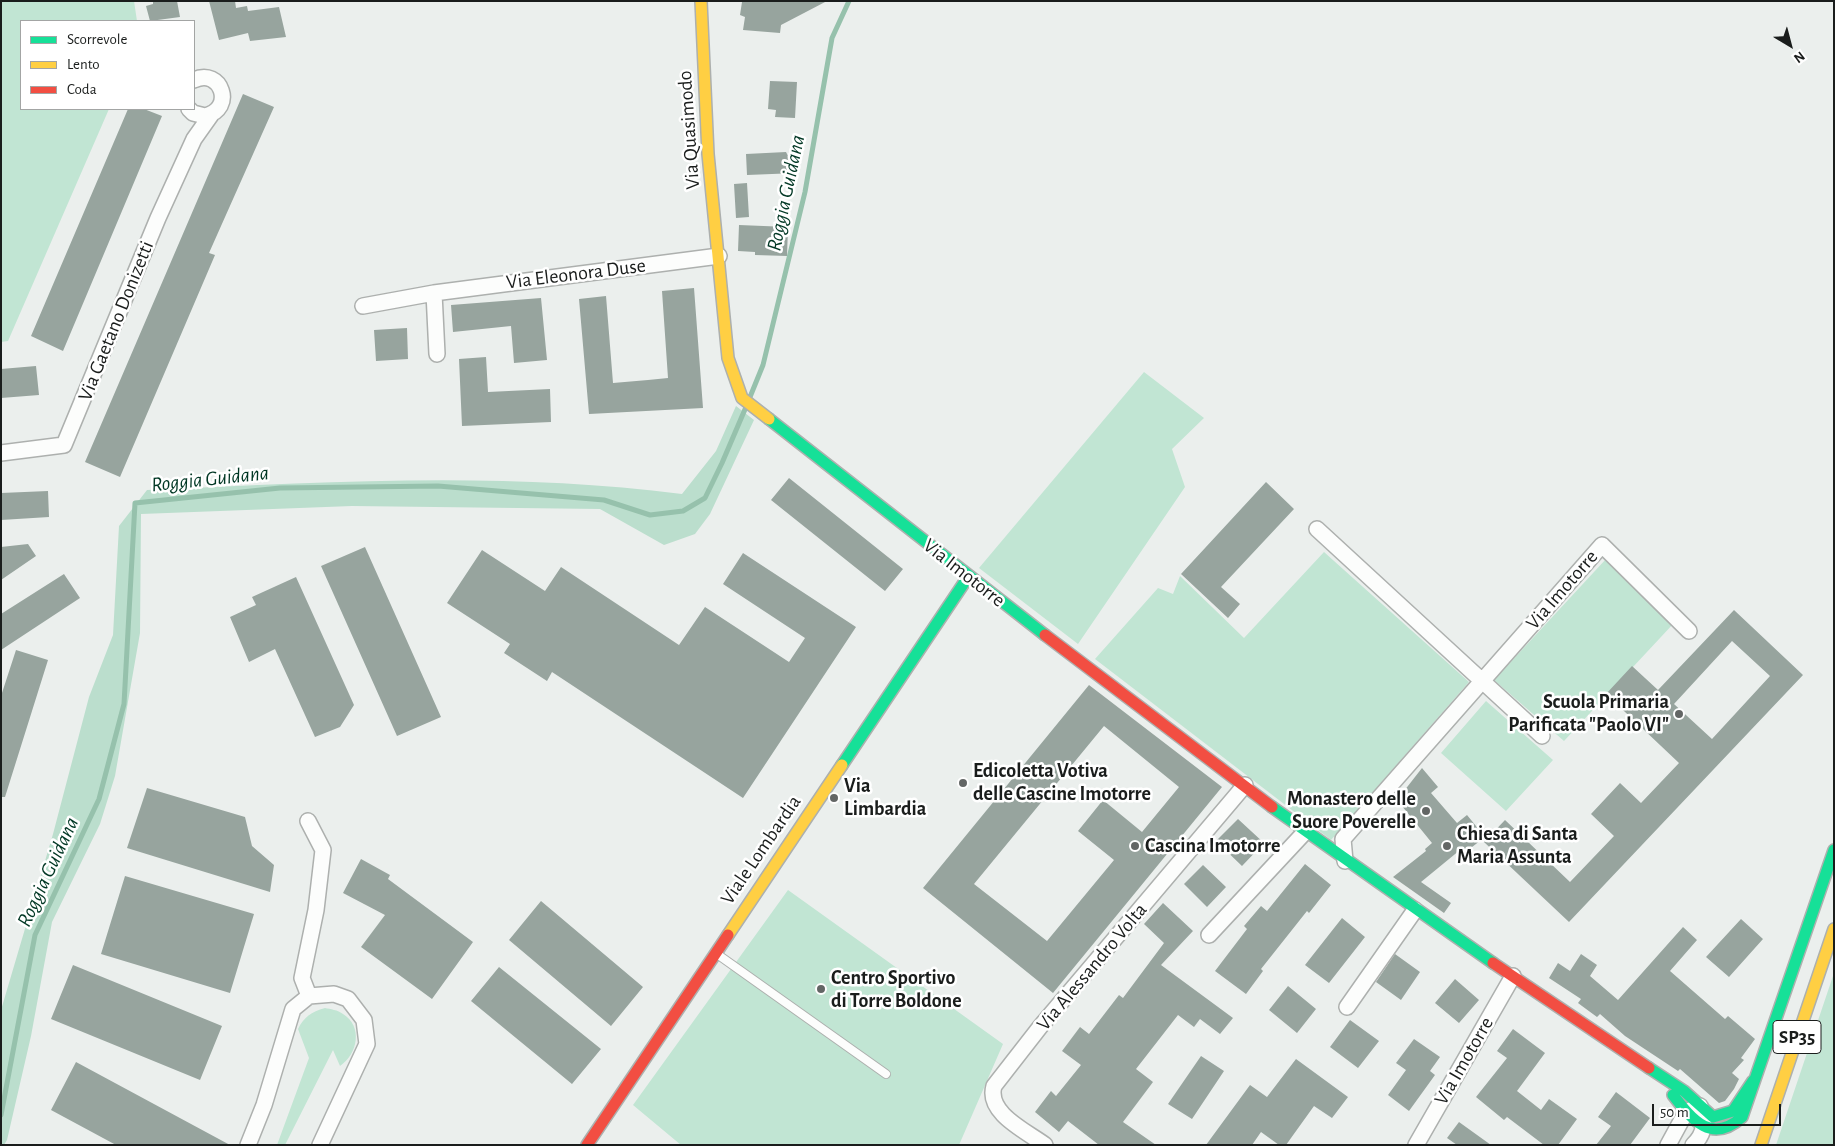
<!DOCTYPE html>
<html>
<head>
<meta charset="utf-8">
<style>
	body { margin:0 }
	#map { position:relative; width:1835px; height:1146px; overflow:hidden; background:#ebefed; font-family:"Alegreya Sans",sans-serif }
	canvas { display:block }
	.frame { position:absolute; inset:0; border:2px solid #1a1d1c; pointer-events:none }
	.legend { position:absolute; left:20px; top:20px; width:175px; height:90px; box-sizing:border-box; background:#fff; border:1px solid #a3a5a4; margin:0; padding:6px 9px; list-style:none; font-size:15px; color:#1a1d1c }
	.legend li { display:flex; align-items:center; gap:10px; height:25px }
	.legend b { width:25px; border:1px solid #a3a5a4 }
	.north { position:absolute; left:1765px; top:20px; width:50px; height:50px; -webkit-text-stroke:4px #fff; paint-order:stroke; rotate:143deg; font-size:14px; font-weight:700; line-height:20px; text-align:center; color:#1a1d1c }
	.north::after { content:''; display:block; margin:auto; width:18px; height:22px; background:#1a1d1c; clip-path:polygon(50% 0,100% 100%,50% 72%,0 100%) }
	.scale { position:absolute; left:1652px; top:1104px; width:129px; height:22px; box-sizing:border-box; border:2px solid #1a1d1c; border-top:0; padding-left:6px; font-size:15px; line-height:18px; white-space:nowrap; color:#1a1d1c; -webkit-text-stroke:4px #fff; paint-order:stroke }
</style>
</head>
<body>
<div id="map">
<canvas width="1835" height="1146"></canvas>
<div class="frame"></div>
<ul class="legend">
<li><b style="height:6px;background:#16e098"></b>Scorrevole</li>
<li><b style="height:6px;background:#ffcf43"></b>Lento</li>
<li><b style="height:6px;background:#f24e42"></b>Coda</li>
</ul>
<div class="north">N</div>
<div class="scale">50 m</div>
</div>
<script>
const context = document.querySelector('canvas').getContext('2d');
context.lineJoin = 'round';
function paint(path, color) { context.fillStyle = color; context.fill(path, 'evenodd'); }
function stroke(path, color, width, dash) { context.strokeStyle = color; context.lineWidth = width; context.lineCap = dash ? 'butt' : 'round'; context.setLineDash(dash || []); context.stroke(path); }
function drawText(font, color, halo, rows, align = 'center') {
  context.font = font + ' "Alegreya Sans",sans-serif'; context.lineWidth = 5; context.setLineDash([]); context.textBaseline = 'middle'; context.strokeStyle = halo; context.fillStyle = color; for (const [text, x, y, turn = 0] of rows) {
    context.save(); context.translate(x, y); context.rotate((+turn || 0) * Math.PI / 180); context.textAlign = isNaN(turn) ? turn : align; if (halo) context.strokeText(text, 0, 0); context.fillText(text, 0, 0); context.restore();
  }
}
const green = new Path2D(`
	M1 1H134L137 21H21V109H109L8 341 1 342Z
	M1144 372 1204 418 1172 449 1185 487 1078 644 979 568Z
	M1324 552 1469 682 1331 840 1095 659 1158 588 1173 594 1180 576 1244 638Z
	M1606 559 1674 623 1564 741 1494 680Z
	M1486 701 1553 760 1506 811 1441 753Z
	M788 890 1003 1044 959 1145H681L633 1105Z
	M1834 973V1145H1776Z
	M325 1008C330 1009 338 1010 343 1014 363 1026 358 1054 340 1066L333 1050 285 1145H277L309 1058 298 1029C304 1017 311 1012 325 1008Z`);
const forest = new Path2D(`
	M736 406 754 420 710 514 695 534 664 545 600 509 352 506 141 514 140 633 115 776 100 824 52 922 31 1036 7 1140 4 1145H1V1010L53 834 89 697 113 635 119 526 147 490C325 482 504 471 682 494L716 451Z`);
const stream = new Path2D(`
	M750 397 763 365 805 192 832 38 849 1
	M1 1115 35 935 99 799 124 704 135 503 280 488 438 486 604 500 650 515 683 511 705 498 722 463 746 407`);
const building = new Path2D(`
	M153 1H177L180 17 150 21 146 6 153 4Z
	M209 1H235L236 8 247 6 248 11 279 7 286 37 250 41 248 33 219 40Z
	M746 1H827L781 25 780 33 743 30 745 17 740 15 742 2Z
	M770 81 797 82 795 118 775 117 776 110 768 109Z
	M243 94 274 107 209 253 215 255 120 477 85 462Z
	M128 109H144L162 116 63 351 31 336Z
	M786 152 788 156H797V173L747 175 746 154Z
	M747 183 749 217 736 218 734 184Z
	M739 225 788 227 787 256 755 255V252L738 251Z
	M694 288 703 408 589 414 579 299 606 296 613 383 648 380 668 378 662 291Z
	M541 298 547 360 514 363 511 326 453 332 451 305Z
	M407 328 408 359 376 361 374 330Z
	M486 357 488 392 550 389 551 422 462 426 459 359Z
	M36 366 39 395 1 398V369Z
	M789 478 903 569 885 591 771 500Z
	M1266 482 1294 509 1221 587 1240 604 1228 618 1181 574Z
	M48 491 49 517 1 520V493Z
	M28 544 36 556 1 580V547Z
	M365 547 441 717 397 736 321 566Z
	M482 550 545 591 561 567 679 645 705 607 789 662 805 638 723 584 743 553 856 627 743 798 552 672 547 681 504 653 510 644 447 603Z
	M64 574 80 598 1 650V614Z
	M296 577 354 705 340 727 315 737 275 649 249 662 230 617 256 605 252 597Z
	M1734 610 1803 675 1569 922 1484 842 1505 820 1570 882 1614 836 1591 814 1620 783 1641 803 1679 763 1606 694 1632 666 1658 690ZM1732 641 1770 676 1712 739 1674 704Z
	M16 650 48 660 5 797H1V696Z
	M1089 685 1222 787 1053 993 923 888ZM1104 726 1179 787 1142 832 1103 800 1078 831 1114 860 1047 941 974 884Z
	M1422 768 1438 787 1431 793 1457 823 1467 815 1485 837 1463 854 1460 850 1421 882 1451 903 1444 913 1393 877 1426 851 1425 849 1432 843 1397 800Z
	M147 788 245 817 252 846 274 865 270 892 127 848Z
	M1238 819 1264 843 1242 866 1216 841Z
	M361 859 390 875 388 879 473 942 432 999 361 947 385 915 343 893Z
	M1305 864 1331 885 1309 913 1307 911 1261 969 1263 971 1246 994 1215 971 1247 929 1244 926 1261 906 1267 911Z
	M1203 865 1226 887 1207 907 1184 884Z
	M125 876 254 914 230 993 101 954Z
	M541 901 643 987 611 1026 509 940Z
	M1163 903 1193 931 1161 965 1233 1018 1220 1034 1200 1019 1194 1027 1178 1015 1136 1069 1153 1082 1123 1122 1156 1145H1099L1068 1121 1059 1132 1035 1112 1051 1091 1056 1096 1081 1065 1062 1051 1080 1027 1089 1034 1119 995 1123 998 1164 943 1144 924Z
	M1342 918 1365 937 1329 983 1305 965Z
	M1741 919 1763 939 1729 977 1706 957Z
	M1683 927 1697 940 1670 971 1725 1019 1728 1016 1755 1039 1741 1058 1744 1060 1732 1073 1739 1079 1734 1089 1725 1101 1719 1103 1680 1069 1678 1071 1625 1036 1600 1014 1597 1017 1582 1006 1578 1003 1581 999 1549 978 1558 963 1570 971 1581 954 1597 965 1590 976 1618 1000Z
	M1395 954 1420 972 1401 1000 1376 982Z
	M73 965 222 1026 200 1080 51 1019Z
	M499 967 601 1049 572 1084 471 1001Z
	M1455 979 1479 1000 1459 1023 1435 1003Z
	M1288 986 1316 1009 1297 1033 1269 1010Z
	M1350 1020 1379 1041 1358 1068 1330 1047Z
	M1513 1029 1545 1053 1517 1091 1541 1110 1549 1099 1577 1119 1558 1145H1544L1507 1117 1504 1120 1476 1097 1507 1058 1497 1051Z
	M1414 1039 1440 1057 1430 1071 1435 1075 1409 1111 1388 1095 1406 1070 1396 1063Z
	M1201 1056 1224 1071 1192 1119 1168 1104Z
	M1296 1059 1348 1097 1332 1118 1314 1106 1286 1145H1279L1261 1132 1252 1145H1206L1250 1085 1267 1097Z
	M76 1062 230 1145H116L51 1110Z
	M1616 1092 1650 1118 1630 1145H1596L1611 1126 1598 1117Z
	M1459 1122 1491 1145H1457L1447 1138Z`);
const lane = new Path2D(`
	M717 954 886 1074`);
const street = new Path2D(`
	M189 109 193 113 205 116C236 109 221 67 194 80
	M434 293 437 354
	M363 306 434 293 719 256
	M1 453 64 445 158 218 194 139 211 115
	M1317 529 1542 736
	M308 821 323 850 316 910 302 978 309 996
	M1345 861 1343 839 1602 545 1689 631
	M1209 935 1305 832
	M1347 1007 1415 910
	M248 1145 264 1105 293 1009 309 996 334 994 348 999 364 1020 367 1044 320 1145
	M1045 1145C1026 1131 986 1113 994 1086L1040 1027 1245 785
	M1416 1145 1513 976
	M1668 1145 1686 1112 1700 1106C1705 1121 1706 1133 1693 1145`);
const fast = new Path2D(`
	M769 419 1045 635
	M842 765 968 577
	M1272 807 1493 963
	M1649 1068 1684 1091 1713 1117 1733 1111 1753 1081
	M1673 1095C1693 1121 1712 1144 1742 1117L1834 850`);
const slow = new Path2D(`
	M701 1 708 154 728 358 742 398 769 419
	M728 935 842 765
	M1761 1145 1834 929`);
const jam = new Path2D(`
	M1045 635 1272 807
	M1493 963 1649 1068
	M587 1145 728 935`);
const markers = [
	[1679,714,5,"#636665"],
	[963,783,5,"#636665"],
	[834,798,5,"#636665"],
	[1426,811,5,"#636665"],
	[1135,846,5,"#636665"],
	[1447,846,5,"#636665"],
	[821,989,5,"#636665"]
];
const shields = [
	[1797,1037,48]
];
const shieldNames = [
	["SP35",1797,1037]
];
const streetNames = [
	["Via Quasimodo",689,130,-94],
	["Via Eleonora Duse",576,274,-7],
	["Via Gaetano Donizetti",116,321,-68],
	["Via Imotorre",964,573,38],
	["Via Imotorre",1562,590,-49],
	["Viale Lombardia",761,850,-56],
	["Via Alessandro Volta",1092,967,-50],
	["Via Imotorre",1464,1061,-60]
];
const poiNames = [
	["Scuola Primaria",1669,702,"right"],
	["Parificata \"Paolo VI\"",1669,725,"right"],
	["Edicoletta Votiva",973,771],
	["delle Cascine Imotorre",973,794],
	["Via",844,786],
	["Limbardia",844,809],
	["Monastero delle",1416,799,"right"],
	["Suore Poverelle",1416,822,"right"],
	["Chiesa di Santa",1457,834],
	["Maria Assunta",1457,857],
	["Cascina Imotorre",1145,846],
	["Centro Sportivo",831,978],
	["di Torre Boldone",831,1001]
];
const waterNames = [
	["Roggia Guidana",786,193,-78],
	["Roggia Guidana",210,479,-6],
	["Roggia Guidana",48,872,-65]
];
paint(green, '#c1e5d3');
paint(forest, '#bbdecd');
stroke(stream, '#96c1ac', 5);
paint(building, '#97a49e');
stroke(lane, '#adb0ae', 10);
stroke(street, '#adb0ae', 18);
stroke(fast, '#adb0ae', 14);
stroke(slow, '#adb0ae', 14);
stroke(jam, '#adb0ae', 14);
stroke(lane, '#fcfdfc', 8);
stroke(street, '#fcfdfc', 15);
stroke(fast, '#16e098', 11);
stroke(slow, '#ffcf43', 11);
stroke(jam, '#f24e42', 11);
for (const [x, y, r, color] of markers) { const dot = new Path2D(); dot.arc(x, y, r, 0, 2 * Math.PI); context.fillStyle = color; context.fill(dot); stroke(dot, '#fff', 2); }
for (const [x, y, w] of shields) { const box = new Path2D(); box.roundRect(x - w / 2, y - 16.5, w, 33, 4); context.fillStyle = '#fff'; context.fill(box); stroke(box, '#1a1d1c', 1); }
drawText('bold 19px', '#1a1d1c', null, shieldNames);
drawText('20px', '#1a1d1c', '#fff', streetNames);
drawText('bold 20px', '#1a1d1c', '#fff', poiNames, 'left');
drawText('italic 21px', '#013724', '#fff', waterNames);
</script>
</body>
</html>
